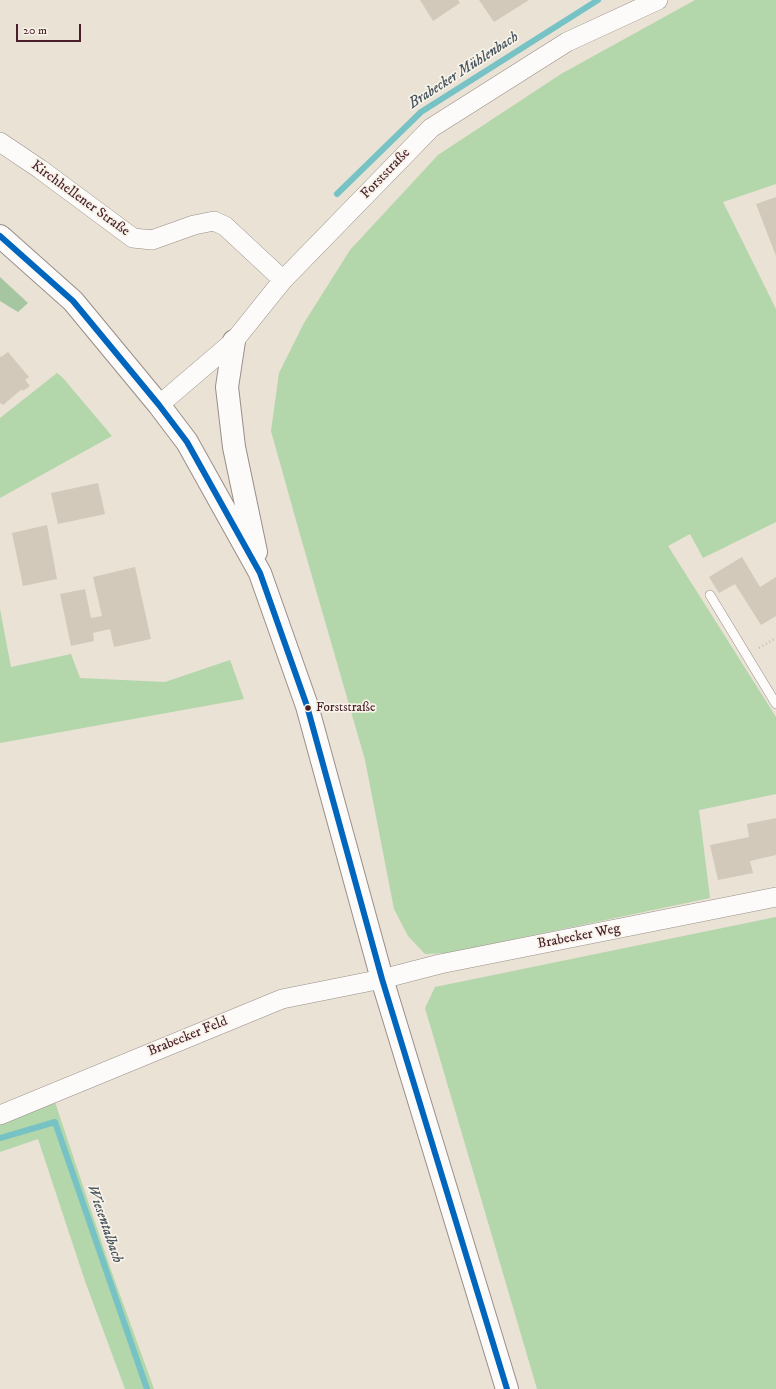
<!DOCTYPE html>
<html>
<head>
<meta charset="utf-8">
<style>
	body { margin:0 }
	#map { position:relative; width:776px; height:1389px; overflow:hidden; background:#e9e2d5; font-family:"IM FELL DW Pica",serif }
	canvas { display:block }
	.scale { position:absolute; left:16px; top:24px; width:65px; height:18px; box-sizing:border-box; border:2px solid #4a1f2b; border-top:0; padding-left:5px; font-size:12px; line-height:14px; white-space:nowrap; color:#4a1f2b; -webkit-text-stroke:3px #f7f3e8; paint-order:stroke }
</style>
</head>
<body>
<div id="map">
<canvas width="776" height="1389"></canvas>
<div class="scale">20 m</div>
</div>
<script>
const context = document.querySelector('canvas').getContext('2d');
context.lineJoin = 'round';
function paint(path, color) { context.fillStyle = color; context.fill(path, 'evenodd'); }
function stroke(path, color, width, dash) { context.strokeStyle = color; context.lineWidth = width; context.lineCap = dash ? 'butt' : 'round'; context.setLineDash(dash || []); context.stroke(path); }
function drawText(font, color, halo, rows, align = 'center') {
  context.font = font + ' "IM FELL DW Pica",serif'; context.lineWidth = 3.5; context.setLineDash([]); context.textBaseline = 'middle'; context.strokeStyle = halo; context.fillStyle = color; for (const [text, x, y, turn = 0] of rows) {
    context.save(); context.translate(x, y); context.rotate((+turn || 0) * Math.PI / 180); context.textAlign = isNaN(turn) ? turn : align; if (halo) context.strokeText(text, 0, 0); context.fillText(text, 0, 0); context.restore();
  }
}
const green = new Path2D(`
	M695 0H776V184L723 202 776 309V522L703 558 690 534 668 546 776 717V794L699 810 710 898 449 953 425 954 408 936 394 909 365 760 301 538 271 431 279 373 304 323 350 250 438 155 561 74Z
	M57 373 63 378 112 436 0 498V418Z
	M0 609 11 667 71 654 80 678 165 682 230 660 244 699 0 743Z
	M776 917V1389H537L425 1008 435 987Z
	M55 1102 111 1270 154 1389H125L85 1281 38 1139 0 1152V1124Z`);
const forest = new Path2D(`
	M0 277 28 303 18 312 0 301Z`);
const stream = new Path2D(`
	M337 194 421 112 598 0
	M0 1138 55 1122 147 1389`);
const building = new Path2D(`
	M420 0H458L460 3 433 21Z
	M479 0H529L494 22Z
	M776 197V256L756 204Z
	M8 352 29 377 25 380 30 386 23 391 22 389 3 405 1 403 0 404V356L1 357Z
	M98 483 105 514 58 524 51 493Z
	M47 525 57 579 23 586 12 533Z
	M742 557 760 587 776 577V616L761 625 735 584 719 593 709 577Z
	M135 567 151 639 114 647 110 629 93 633 94 641 71 646 60 594 85 589 91 618 102 616 93 577Z
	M776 818V855L750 861 753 873 718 880 710 845 749 837 747 824Z`);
const path = new Path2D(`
	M759 648 776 638`);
const service = new Path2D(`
	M710 595 776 704`);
const minor = new Path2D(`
	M0 142 40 169 133 238 152 240 194 225 214 221 225 226 283 280
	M159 405 234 341 283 280 431 128 567 42 658 0
	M0 1115 282 999 382 979 440 964 776 897`);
const secondary = new Path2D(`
	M0 236 73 301 159 405 187 442 260 573 307 706 382 979 507 1389
	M234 341 227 387 234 447 256 552`);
const bus1 = new Path2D(`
	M0 236 73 301 159 405 187 442 260 573 307 706 382 979 507 1389`);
const markers = [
	[308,708,3.5,"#4a1f2b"]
];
const busNames = [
	["Forststraße",316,708]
];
const streetNames = [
	["Forststraße",386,174,-46],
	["Kirchhellener Straße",80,199,36],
	["Brabecker Weg",579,937,-11],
	["Brabecker Feld",188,1037,-22]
];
const waterNames = [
	["Brabecker Mühlenbach",464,71,-33],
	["Wiesentalbach",104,1224,71]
];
paint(green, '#b3d6aa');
paint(forest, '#a5c6a0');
stroke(stream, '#76c2c4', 6);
paint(building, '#d2c9ba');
stroke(service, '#998e89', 10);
stroke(minor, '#998e89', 20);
stroke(secondary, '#998e89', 24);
stroke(path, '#c3bdbc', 2.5, [1, 3]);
stroke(service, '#fcfbf9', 9);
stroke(minor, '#fcfbf9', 19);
stroke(secondary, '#fcfbf9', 22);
stroke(bus1, '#0065bd', 6);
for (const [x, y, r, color] of markers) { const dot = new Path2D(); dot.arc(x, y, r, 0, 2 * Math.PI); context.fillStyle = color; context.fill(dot); stroke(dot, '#f7f3e8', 1.5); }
drawText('13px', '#4a1f2b', '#f7f3e8', busNames, 'left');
drawText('14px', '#4a1f2b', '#f7f3e8', streetNames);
drawText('italic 15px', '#48545e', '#f7f3e8', waterNames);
</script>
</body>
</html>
